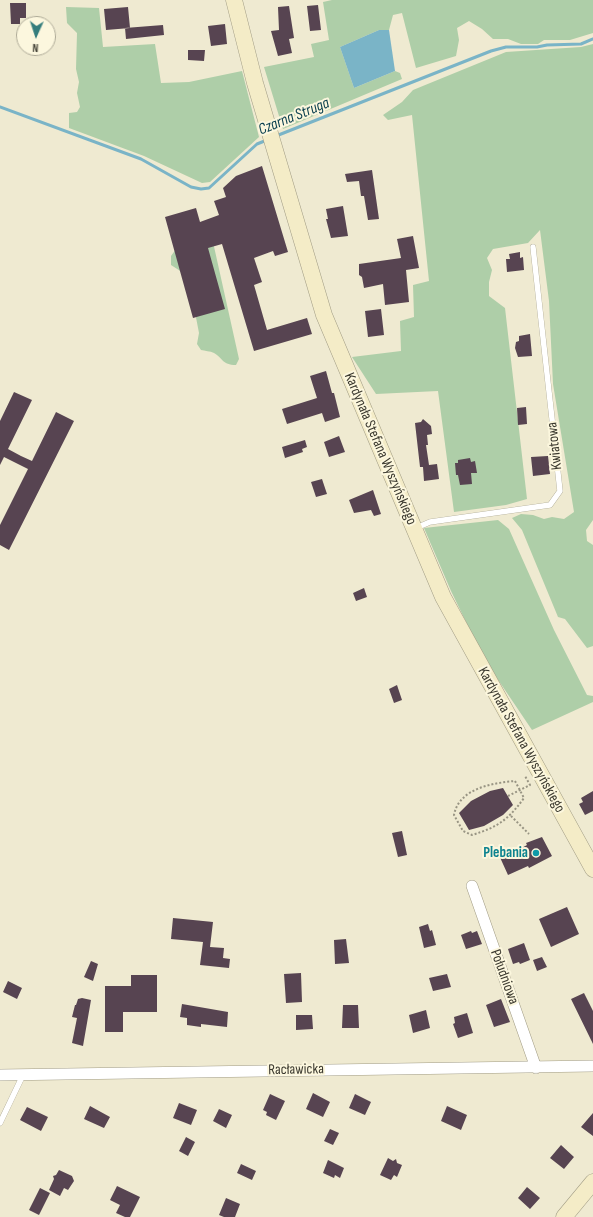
<!DOCTYPE html>
<html>
<head>
<meta charset="utf-8">
<style>
	body { margin:0 }
	#map { position:relative; width:593px; height:1217px; overflow:hidden; background:#efead1; font-family:"Sofia Sans Condensed",sans-serif }
	canvas { display:block }
	.north { position:absolute; left:16px; top:16px; width:40px; height:40px; box-sizing:border-box; background:#fcf7de; border:1px solid #afab98; border-radius:50%; rotate:183deg; font-size:11px; font-weight:700; line-height:16px; text-align:center; color:#3b392f }
	.north::after { content:''; display:block; margin:auto; width:14px; height:18px; background:#347d7c; clip-path:polygon(50% 0,100% 100%,50% 72%,0 100%) }
</style>
</head>
<body>
<div id="map">
<canvas width="593" height="1217"></canvas>
<div class="north">N</div>
</div>
<script>
const context = document.querySelector('canvas').getContext('2d');
context.lineJoin = 'round';
function paint(path, color) { context.fillStyle = color; context.fill(path, 'evenodd'); }
function stroke(path, color, width, dash) { context.strokeStyle = color; context.lineWidth = width; context.lineCap = dash ? 'butt' : 'round'; context.setLineDash(dash || []); context.stroke(path); }
function drawText(font, color, halo, rows, align = 'center') {
  context.font = font + ' "Sofia Sans Condensed",sans-serif'; context.lineWidth = 4; context.setLineDash([]); context.textBaseline = 'middle'; context.strokeStyle = halo; context.fillStyle = color; for (const [text, x, y, turn = 0] of rows) {
    context.save(); context.translate(x, y); context.rotate((+turn || 0) * Math.PI / 180); context.textAlign = isNaN(turn) ? turn : align; if (halo) context.strokeText(text, 0, 0); context.fillText(text, 0, 0); context.restore();
  }
}
const green = new Path2D(`
	M332 0H593V33L570 40H544L538 44H521L508 39H493L482 29 469 21 457 28 459 40 456 56 416 68 402 13 393 15 389 30H379L340 47 354 88 395 71 400 73 402 79 283 129 264 67 314 57 311 44 329 40 323 2Z
	M66 7 99 8 103 47 155 44 161 83 189 82 242 71 259 137 210 182 202 183 144 156 69 128V113L77 112 80 107 77 93 79 82 76 69 77 33 67 23Z
	M593 44V520L586 530 587 541 593 545V646L587 648 565 619 558 617 522 530 512 518 521 514 533 515 544 519 552 517 564 519 574 512 553 384 549 301 540 230 528 243 493 249 487 258 492 270 489 282V296L505 308 527 499 506 505 454 512 438 391 376 394 352 357 401 351 400 321 414 317 413 285 429 281 412 115 388 120 383 115 402 102 413 90 506 52 581 47Z
	M213 242 239 359 236 365C222 365 223 358 214 353 210 351 205 351 201 350L197 344 199 333 188 276 171 265V256L176 249Z
	M498 520 509 529 554 630 587 695 593 696V702L532 730 484 659 451 591 424 528Z`);
const water = new Path2D(`
	M379 30H389L395 71 354 88 340 47Z`);
const stream = new Path2D(`
	M0 107 141 159 191 187 201 189 209 188 257 144 267 140
	M276 136 491 51 506 47H537L547 45 581 44 593 39`);
const building = new Path2D(`
	M10 3H26V18H20V24H11Z
	M318 5 321 30 310 31 307 6Z
	M289 6 294 38 289 39 292 53 278 56 271 31 279 30 278 7Z
	M128 7 130 28 106 30 104 9Z
	M225 24 227 44 211 46 208 26Z
	M163 25 164 35 126 39 125 28Z
	M188 50H205L204 61 188 60Z
	M262 166 288 252 275 256 273 251 254 258 262 282 254 285 267 330 307 318 312 334 254 351 222 244 208 248 225 309 193 318 165 217 196 208 200 222 219 215 214 201 226 197 223 188 236 176Z
	M372 170 379 219 368 220 364 196H361L359 181 347 182 345 174Z
	M343 206 348 236 331 238 326 219H328L326 209Z
	M413 236 419 268 406 270 409 302 385 305 383 284 364 288 362 277 359 275V264L401 258 397 239Z
	M520 252V258L523 257 524 270 507 272 506 259H510L509 254Z
	M381 309 384 335 368 337 365 311Z
	M530 334 532 356 518 357 515 348 516 342 519 341V336Z
	M326 371 332 393H334L340 417 325 422 322 413 287 424 282 409 317 398 310 376Z
	M14 392 32 400 8 449 21 456 32 461 56 412 74 421 9 550 0 545V525L28 469 4 457 0 465V421Z
	M526 407 527 424 518 425 517 408Z
	M423 419 431 426 432 434 427 435 428 445H426L429 465 437 464 439 479 424 481 423 467H420L415 423 421 422Z
	M339 436 345 452 329 457 324 442Z
	M305 440 307 447 302 449 303 452 285 458 282 447Z
	M548 456 550 474 533 476 531 457Z
	M470 458 471 462 475 461 477 473H471L472 484 460 485 458 475H456L455 463H458V460Z
	M322 479 327 494 316 497 311 482Z
	M373 490 381 514 374 516 371 510 354 513 349 500Z
	M364 588 367 597 356 601 353 593Z
	M397 685 402 700 394 703 389 689Z
	M503 788 513 805 503 815 484 826 469 830 459 813 471 801 490 791Z
	M593 791V811L585 815 579 804 583 802 581 798Z
	M402 831 407 855 398 857 392 833Z
	M542 837 552 856 529 868 528 866 508 875 498 853 506 850 509 855 527 845 526 843Z
	M567 907 579 934 551 947 539 919Z
	M173 918 213 922 210 947 224 948 223 958 230 959 229 968 200 965 203 942 171 939Z
	M428 924 430 931 432 930 436 945 424 948 419 927Z
	M471 931 472 933 477 931 482 944 466 949 461 935Z
	M346 939 349 963 335 964 334 940Z
	M524 943 530 960 520 964 519 962 513 964 508 949Z
	M542 957 547 967 537 971 533 960Z
	M91 961 98 964 93 981 84 977Z
	M301 973 302 1002 286 1003 284 974Z
	M447 974 451 987 433 991 429 978Z
	M131 975H157V1012H123V1032H105V986H131Z
	M8 981 22 988 17 999 3 992Z
	M584 993 593 1011V1044L571 999Z
	M82 998 91 1000 83 1046 72 1043 77 1018 72 1017 75 1005H76L78 999Z
	M501 999 510 1022 494 1027 486 1005Z
	M182 1004 228 1012 227 1027 201 1024V1027L187 1025V1018L180 1017Z
	M343 1005H358L359 1028H342Z
	M426 1010 430 1028 413 1033 409 1015Z
	M467 1013 473 1033 458 1038 453 1024 455 1023 454 1017Z
	M296 1015H312L313 1029 296 1030Z
	M313 1093 330 1102 323 1117 306 1109Z
	M270 1094 285 1101 276 1120 266 1115 267 1112 263 1110Z
	M355 1094 371 1102 365 1115 349 1108Z
	M179 1103 197 1110 191 1125 173 1118Z
	M90 1106 110 1117 104 1128 84 1119Z
	M447 1106 467 1115 461 1130 441 1121Z
	M27 1107 48 1117 41 1131 20 1120Z
	M219 1109 232 1115 226 1128 213 1121Z
	M593 1113V1136L581 1127Z
	M330 1129 339 1133 333 1145 324 1141Z
	M186 1137 195 1142 188 1156 179 1151Z
	M561 1145 574 1157 564 1169 550 1158Z
	M388 1158 393 1161 396 1159 397 1163 402 1165 397 1177 394 1175 391 1180 380 1175Z
	M328 1160 344 1168 340 1178 335 1175 334 1178 323 1173Z
	M241 1164 256 1171 252 1180 237 1173Z
	M59 1170 72 1176 74 1181 68 1190 64 1188 60 1196 49 1190 54 1179 53 1176 56 1175Z
	M117 1186 140 1197 130 1217H125L116 1213 120 1205 110 1200Z
	M527 1187 540 1198 530 1209 518 1198Z
	M40 1188 50 1193 39 1215 29 1210Z
	M226 1198 240 1204 235 1217H224L219 1215Z`);
const path = new Path2D(`
	M515 781 524 798C508 820 498 827 472 835L463 831 454 815C459 788 493 783 515 781Z
	M508 796 530 785 525 776
	M511 816 529 834`);
const lane = new Path2D(`
	M416 528 430 522 550 505 560 491 533 247
	M0 1123 23 1075`);
const street = new Path2D(`
	M472 886 536 1068
	M0 1075 593 1066`);
const secondary = new Path2D(`
	M234 0 255 83 324 315 443 597 593 869
	M564 1217 593 1182`);
const markers = [
	[536,853,4,"#0f9aa8"]
];
const streetNames = [
	["Kwiatowa",555,446,-96],
	["Kardynała Stefana Wyszyńskiego",380,449,67],
	["Kardynała Stefana Wyszyńskiego",521,740,61],
	["Południowa",504,977,70],
	["Racławicka",296,1070,-1]
];
const cultureNames = [
	["Plebania",528,853]
];
const waterNames = [
	["Czarna Struga",294,117,-22]
];
paint(green, '#aecea8');
paint(water, '#7ab4c7');
stroke(stream, '#7ab4c7', 3);
paint(building, '#574451');
stroke(lane, '#a19c85', 6);
stroke(street, '#a19c85', 12);
stroke(secondary, '#a19c85', 17);
stroke(path, '#989483', 2, [2, 2]);
stroke(lane, '#fff', 5.5);
stroke(street, '#fff', 11);
stroke(secondary, '#f4ecc7', 16);
for (const [x, y, r, color] of markers) { const dot = new Path2D(); dot.arc(x, y, r, 0, 2 * Math.PI); context.fillStyle = color; context.fill(dot); stroke(dot, '#fcf7de', 1.5); }
drawText('15px', '#3b392f', '#fcf7de', streetNames);
drawText('bold 15px', '#0d838f', '#fcf7de', cultureNames, 'right');
drawText('italic 16px', '#0c4150', '#fcf7de', waterNames);
</script>
</body>
</html>
